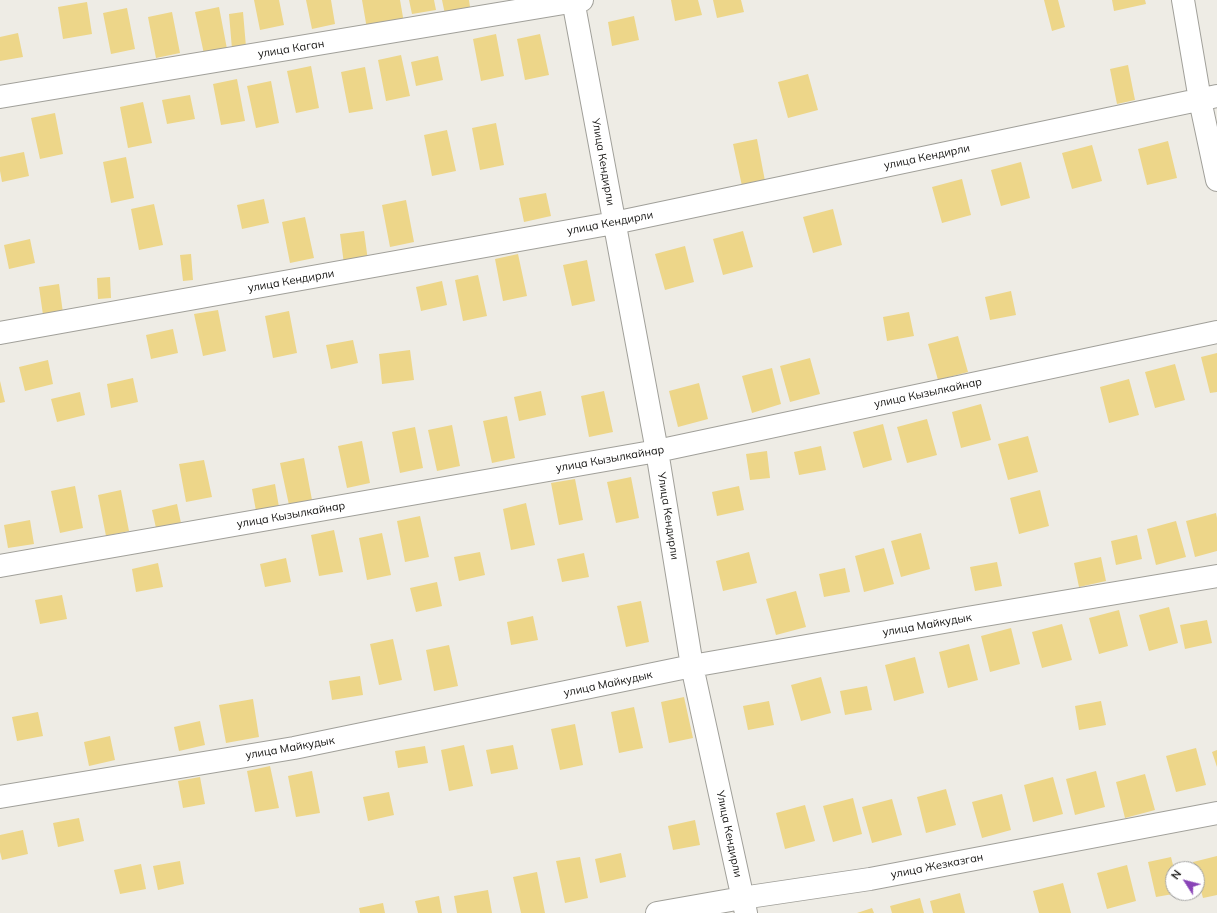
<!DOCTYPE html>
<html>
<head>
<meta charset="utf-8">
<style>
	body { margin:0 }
	#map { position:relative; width:1217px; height:913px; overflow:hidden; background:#eeece5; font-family:Mulish,sans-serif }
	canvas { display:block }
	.north { position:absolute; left:1165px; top:861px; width:40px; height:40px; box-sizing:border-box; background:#fff; border:1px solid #a1a1a0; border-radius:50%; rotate:306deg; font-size:11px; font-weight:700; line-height:16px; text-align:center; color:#141311 }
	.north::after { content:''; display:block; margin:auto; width:14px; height:18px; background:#8944b7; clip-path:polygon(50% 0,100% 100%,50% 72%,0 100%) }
</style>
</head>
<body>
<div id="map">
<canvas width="1217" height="913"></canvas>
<div class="north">N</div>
</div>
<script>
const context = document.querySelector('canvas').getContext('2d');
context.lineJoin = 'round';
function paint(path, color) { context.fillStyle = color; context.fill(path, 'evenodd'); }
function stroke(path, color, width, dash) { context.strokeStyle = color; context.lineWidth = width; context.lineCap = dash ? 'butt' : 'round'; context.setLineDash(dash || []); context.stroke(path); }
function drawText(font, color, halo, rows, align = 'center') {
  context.font = font + ' Mulish,sans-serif'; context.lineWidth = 3; context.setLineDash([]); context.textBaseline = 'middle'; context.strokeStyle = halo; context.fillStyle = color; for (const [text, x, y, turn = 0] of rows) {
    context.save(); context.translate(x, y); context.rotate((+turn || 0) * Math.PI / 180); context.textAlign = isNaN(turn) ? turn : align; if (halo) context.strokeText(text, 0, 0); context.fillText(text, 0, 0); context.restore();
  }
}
const building = new Path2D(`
	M254 0H279L284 25 260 30Z
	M306 0H331L335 24 312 29Z
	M362 0H400L404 23 367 29Z
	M409 0H434L436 10 412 14Z
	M442 0H469L471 14 446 19Z
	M671 0H698L702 15 675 21Z
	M713 0H741L744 12 717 18Z
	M1044 0H1058L1065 27 1052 31Z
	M1112 0H1145L1146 4 1114 11Z
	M87 2 92 34 63 39 58 7Z
	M219 7 227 49 204 54 195 12Z
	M127 8 135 49 111 54 103 13Z
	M172 12 180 53 156 58 148 17Z
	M243 12 246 47 232 49 229 14Z
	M634 16 639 40 612 46 608 22Z
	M18 33 23 57 0 61V37Z
	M496 34 504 76 481 81 473 39Z
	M540 34 549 75 525 80 517 39Z
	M401 55 410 96 386 101 378 60Z
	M438 56 443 80 416 86 411 62Z
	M1128 65 1135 100 1117 104 1110 69Z
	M311 66 319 108 296 113 287 71Z
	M365 67 373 109 349 113 341 72Z
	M808 74 818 110 788 118 778 82Z
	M237 79 245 121 221 125 213 84Z
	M271 81 279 123 256 128 247 86Z
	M190 95 195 119 167 124 162 100Z
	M143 102 152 143 128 148 120 107Z
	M55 113 63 154 40 159 31 118Z
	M496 123 504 165 480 170 472 128Z
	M447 130 456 171 432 176 424 135Z
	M757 139 765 181 742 186 733 144Z
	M1168 141 1177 178 1147 185 1138 149Z
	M1092 145 1102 181 1072 189 1062 153Z
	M24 152 29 176 2 182 0 171V157Z
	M126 157 134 198 111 203 103 162Z
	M1021 162 1030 198 1001 206 991 170Z
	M962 179 971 215 942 223 932 187Z
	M546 193 551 216 524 222 519 198Z
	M264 199 269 223 242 229 237 205Z
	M406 200 414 242 390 247 382 205Z
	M154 204 163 245 139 250 131 209Z
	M833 209 842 245 813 253 803 217Z
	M305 217 314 258 290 263 282 222Z
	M364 231 368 261 344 264 340 234Z
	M743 231 753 267 723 275 713 239Z
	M30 239 35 263 9 269 4 245Z
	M685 246 694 282 665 290 655 254Z
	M191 254 193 280 183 281 180 255Z
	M518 254 527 296 503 301 495 259Z
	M587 260 595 301 572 306 563 265Z
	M478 275 487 316 463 321 455 280Z
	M110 277 111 298 98 299 97 278Z
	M442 281 447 305 421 311 416 287Z
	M59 284 63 313 43 315 39 287Z
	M1011 291 1016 315 990 320 985 297Z
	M218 310 226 351 203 356 194 314Z
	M289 311 297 353 273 358 265 316Z
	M909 312 914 336 887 341 883 317Z
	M173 329 178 353 151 359 146 335Z
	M958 336 968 372 938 380 928 344Z
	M353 340 358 363 331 369 326 345Z
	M410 350 414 380 382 384 379 354Z
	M1217 353V392L1210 393 1201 357Z
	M810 358 820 394 790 402 780 366Z
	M48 360 53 384 25 391 19 367Z
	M1175 364 1185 400 1155 408 1145 372Z
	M772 368 781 404 752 413 742 376Z
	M133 378 138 402 111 408 107 384Z
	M1129 379 1139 415 1109 423 1100 387Z
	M0 381 5 402 0 403Z
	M699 383 708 419 678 427 669 391Z
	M541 391 546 415 519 421 514 397Z
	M604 391 613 432 589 437 581 396Z
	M80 392 85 415 57 422 51 399Z
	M981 404 991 440 961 448 952 412Z
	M507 416 515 458 492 463 483 421Z
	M927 419 937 455 907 463 897 427Z
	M883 424 892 460 863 468 853 432Z
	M452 425 460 466 437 471 428 430Z
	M415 427 423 468 400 473 392 432Z
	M1028 436 1038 472 1008 480 998 444Z
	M362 441 370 483 347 488 338 446Z
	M821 446 826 470 799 475 794 452Z
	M767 451 770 478 750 480 746 454Z
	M304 458 312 500 289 505 280 463Z
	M204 460 212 497 186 502 179 464Z
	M631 477 639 518 616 523 607 482Z
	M575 479 583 520 559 525 551 483Z
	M275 484 279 507 256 511 252 489Z
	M75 486 83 528 60 533 51 491Z
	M739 486 744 510 717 516 712 492Z
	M121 490 129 531 106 536 98 495Z
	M1040 490 1049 526 1019 534 1010 498Z
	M526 503 535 545 511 550 503 509Z
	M177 504 181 523 156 528 152 510Z
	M1216 513 1217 518V551L1195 557 1186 521Z
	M420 516 429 557 405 562 397 521Z
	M30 520 34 544 8 548 4 525Z
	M1176 521 1186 557 1156 565 1147 529Z
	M334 530 343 572 319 576 311 535Z
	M382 533 391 575 367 580 359 538Z
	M921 533 930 569 901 577 891 541Z
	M1137 535 1142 559 1116 565 1111 541Z
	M884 548 894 584 864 592 855 556Z
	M480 552 485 575 459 581 454 557Z
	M749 552 757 583 723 591 716 561Z
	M584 553 589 577 562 582 557 559Z
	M1101 557 1106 581 1079 587 1074 563Z
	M286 558 291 582 265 587 260 564Z
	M997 562 1002 586 975 591 970 567Z
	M158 563 163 587 136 592 132 569Z
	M845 568 850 592 824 597 819 574Z
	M437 582 442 606 416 612 410 588Z
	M796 591 806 627 776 635 766 599Z
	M62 595 67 619 40 624 35 600Z
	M641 601 649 642 626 647 617 606Z
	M1169 607 1178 643 1149 651 1139 615Z
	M1119 610 1128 646 1099 654 1089 618Z
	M533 616 538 640 511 645 507 622Z
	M1207 620 1212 643 1185 649 1180 625Z
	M1062 624 1072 660 1042 668 1032 632Z
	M1011 628 1020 664 990 672 981 636Z
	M393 639 402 680 379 685 370 644Z
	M969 644 978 680 948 688 939 652Z
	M449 645 458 686 434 691 426 650Z
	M915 657 924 693 894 701 885 665Z
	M360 676 363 695 332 700 329 681Z
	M821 677 831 713 801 721 791 685Z
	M867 686 872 710 845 715 840 691Z
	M684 697 693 738 669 743 661 702Z
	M253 699 259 737 226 743 219 705Z
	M769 701 774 725 748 730 743 706Z
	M1101 701 1106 725 1079 730 1075 706Z
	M634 707 643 748 619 753 611 712Z
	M38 712 43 736 17 741 12 717Z
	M200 721 205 745 179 751 174 727Z
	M575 724 583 765 560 770 551 729Z
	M110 736 115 760 89 766 84 742Z
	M464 745 473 786 449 791 441 750Z
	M513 745 518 769 491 774 486 750Z
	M425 746 428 763 398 768 395 751Z
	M1196 748 1206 785 1176 792 1166 756Z
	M1217 750V767L1212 752Z
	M270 766 279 808 255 812 247 771Z
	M312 771 320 813 296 817 288 776Z
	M1096 771 1105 807 1075 815 1066 779Z
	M1145 774 1155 810 1125 818 1116 782Z
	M200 777 205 804 183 808 178 781Z
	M1053 777 1063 814 1033 822 1024 785Z
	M946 789 956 825 926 833 917 797Z
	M389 792 394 815 368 821 363 797Z
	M1002 794 1011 830 982 838 972 802Z
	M853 798 862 834 833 842 823 806Z
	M892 799 902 835 872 843 862 807Z
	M805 805 815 841 785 849 776 813Z
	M79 818 84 841 58 847 53 823Z
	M695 820 700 845 673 850 668 826Z
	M23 830 28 854 2 860 0 852V835Z
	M621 853 626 877 600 883 595 859Z
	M1217 856V895L1203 898 1197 876V869H1195L1193 862Z
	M580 857 588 898 565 903 556 861Z
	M1171 857 1174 869H1173V894L1156 897 1148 862Z
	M180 861 184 884 158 890 153 866Z
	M141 864 146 889 120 894 114 870Z
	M1127 865 1136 901 1107 909 1097 873Z
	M537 872 545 913H521L513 877Z
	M1063 883 1071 913H1039L1033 891Z
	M488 890 492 913H457L454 896Z
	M960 893 965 913H933L930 901Z
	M439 896 442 913H418L415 901Z
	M920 898 924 913H892L890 906Z
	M383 903 385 913H360L359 908Z
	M872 908 874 913H857Z`);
const minor = new Path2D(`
	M573 0 657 451 692 666 746 913
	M1183 0 1200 100 1217 180
	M0 97 582 0
	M0 333 614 223 1217 96
	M0 566 657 451 1217 332
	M0 797 294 748 692 666 967 618 1217 576
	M657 913 742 898 870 879 1217 813`);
const streetNames = [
	["улица Каган",291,49,-9],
	["улица Кендирли",927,157,-12],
	["Улица Кендирли",603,162,80],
	["улица Кендирли",610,223,-11],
	["улица Кендирли",291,281,-10],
	["улица Кызылкайнар",928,393,-12],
	["улица Кызылкайнар",610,459,-10],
	["улица Кызылкайнар",291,515,-10],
	["Улица Кендирли",668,516,81],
	["улица Майкудык",927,625,-10],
	["улица Майкудык",608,684,-12],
	["улица Майкудык",290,748,-10],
	["Улица Кендирли",729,834,78],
	["улица Жезказган",937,866,-11]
];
paint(building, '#edd689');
stroke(minor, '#a1a09a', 24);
stroke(minor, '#fff', 22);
drawText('11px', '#141311', '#fff', streetNames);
</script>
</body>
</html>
